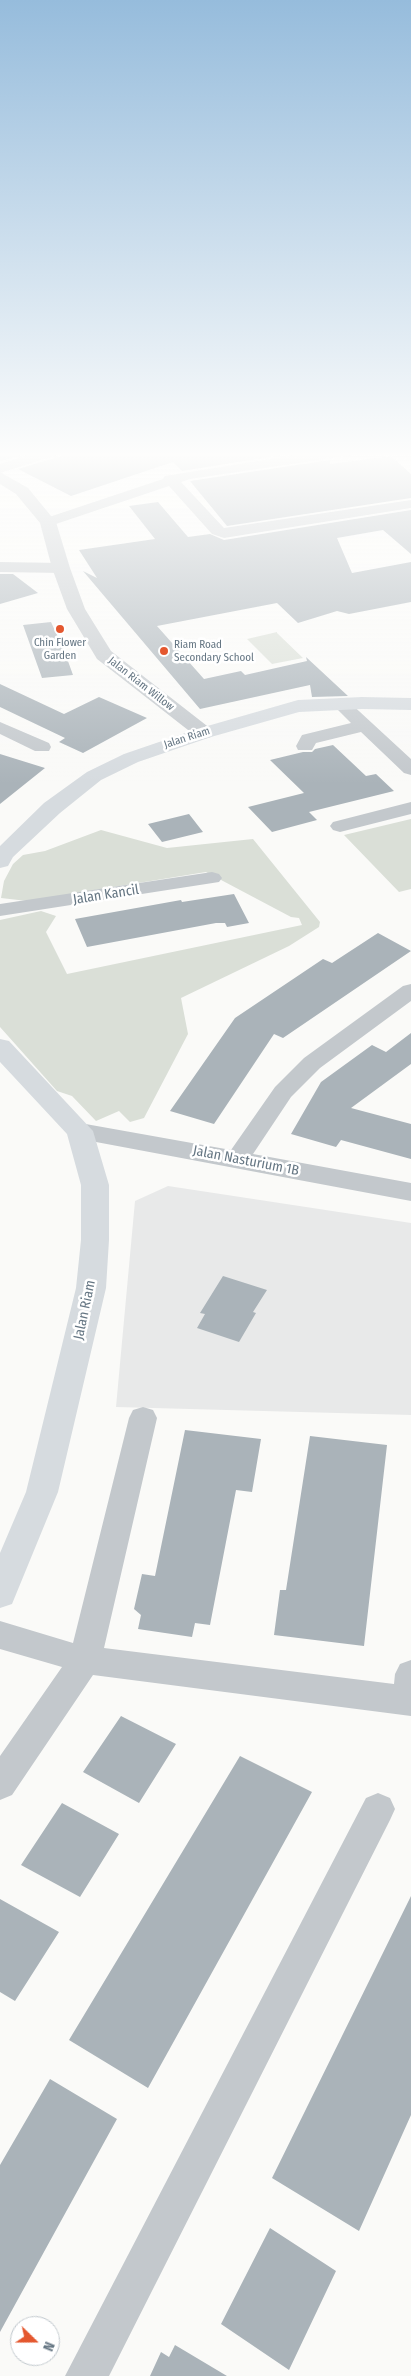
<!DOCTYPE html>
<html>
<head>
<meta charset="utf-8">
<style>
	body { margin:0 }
	#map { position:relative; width:411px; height:2376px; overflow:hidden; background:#fafaf8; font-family:"Fira Sans Condensed",sans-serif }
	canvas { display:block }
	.north { position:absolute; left:10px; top:2316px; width:50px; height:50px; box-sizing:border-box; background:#fff; border:1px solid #c1c8cd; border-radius:50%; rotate:112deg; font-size:14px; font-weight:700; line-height:20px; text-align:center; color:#657683 }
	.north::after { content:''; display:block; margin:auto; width:18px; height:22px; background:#e4572e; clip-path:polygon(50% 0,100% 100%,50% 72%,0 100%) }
</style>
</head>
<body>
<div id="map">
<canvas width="411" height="2376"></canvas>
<div class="north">N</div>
</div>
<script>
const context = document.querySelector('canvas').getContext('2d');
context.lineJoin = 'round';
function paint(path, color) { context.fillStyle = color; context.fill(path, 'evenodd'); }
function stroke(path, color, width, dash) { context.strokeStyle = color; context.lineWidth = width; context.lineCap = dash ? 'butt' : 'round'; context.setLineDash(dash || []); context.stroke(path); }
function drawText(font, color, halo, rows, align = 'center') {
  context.font = font + ' "Fira Sans Condensed",sans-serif'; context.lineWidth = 5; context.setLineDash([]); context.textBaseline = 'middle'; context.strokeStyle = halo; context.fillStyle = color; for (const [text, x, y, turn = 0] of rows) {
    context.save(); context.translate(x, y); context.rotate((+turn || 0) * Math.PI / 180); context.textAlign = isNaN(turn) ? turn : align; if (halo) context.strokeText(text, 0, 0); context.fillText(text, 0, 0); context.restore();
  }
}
const built = new Path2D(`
	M168 1186 411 1223V1415L116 1407 135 1201Z`);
const green = new Path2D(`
	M277 632V633L303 658 272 664 247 639Z
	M411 819V889L399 892 344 835Z
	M101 830 167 848 253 839 320 922 319 927 289 946 181 998 188 1034 144 1118 130 1122 119 1111 96 1121 72 1096 57 1091 0 1027V920L41 911 56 916 46 932 67 974 302 925 299 918 291 917 206 872 27 901 1 898 4 881 13 864 23 855 45 851Z`);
const building = new Path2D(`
	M0 451H33L2 461 0 460Z
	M64 451H97L102 454 109 451H306L182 471 173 462 71 496 18 469 61 456Z
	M391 456 411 474V498L227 526 190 481 330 460V464Z
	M158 502 188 537 210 534 224 540 411 510V554L383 530 337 538 352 573 411 562V602L349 614 337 611 298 623 277 603 157 626 204 679 241 671 245 675 307 661 306 657 348 696 312 697 310 685 200 709 83 571 97 578 79 550 155 539 129 506Z
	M0 574H13L38 593 0 604Z
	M51 622 64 650 73 675 42 678 23 625Z
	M0 684 64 714 99 697 147 718 83 753 59 742 65 738 0 707Z
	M333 745 366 776 376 774 394 791 309 812 317 820 272 832 248 807 304 793 270 760 303 752H312L315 749Z
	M0 754 45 768 0 804Z
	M189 814 203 832 162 842 148 824Z
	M234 894 249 923 227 927 225 923H216L87 947 75 919 181 900 182 902Z
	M378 933 411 951 283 1038 274 1034 214 1124 170 1111 235 1018 323 959 332 963Z
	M411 1033V1064L351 1108 411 1124V1159L341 1140 336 1147 291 1134 321 1082 372 1045 386 1052Z
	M223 1276 267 1290 253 1312 256 1313 239 1342 197 1328 205 1314 200 1313Z
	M185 1430 261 1439 252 1492 236 1490 210 1625 195 1623 192 1637 138 1629 141 1615 134 1609 142 1574 155 1576Z
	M310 1436 387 1445 364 1646 274 1635 280 1590H286Z
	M121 1716 176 1744 139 1803 83 1772Z
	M240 1756 312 1792 148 2088 69 2040Z
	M62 1803 119 1834 80 1897 21 1865Z
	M411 1896V2115L359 2231 272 2178Z
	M0 1899 59 1932 15 2001 0 1992Z
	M50 2079 117 2119 0 2332V2165Z
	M270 2228 336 2271 289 2370 221 2324Z
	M175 2345 227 2376H150L161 2352 169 2357Z`);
const minor = new Path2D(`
	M40 451H62L60 454 0 473V464Z
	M320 451H359L352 455 190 479 181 482 224 528 411 500V508L224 538 212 534 169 486 53 525 48 527 40 522 43 519 163 479 165 476Z
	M0 562 61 563 67 565 69 568 67 571 61 573 0 572Z
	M341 699 347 700 411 759V775L404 773 361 732 316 743 312 750H298L296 746 302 735 351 723 332 704 335 700Z
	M0 722 49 743 51 747 49 751H35L0 734Z
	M411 802V814L340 832 333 830 330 826 333 822Z
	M212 872 219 874 222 878 219 882 0 916V904Z
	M411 984V1001L320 1068 291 1097 253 1154 411 1183V1201L80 1139 71 1137 68 1131 71 1125 80 1123 231 1150 275 1087 304 1058 403 986Z
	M143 1407 153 1410 157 1418 104 1648 394 1684 395 1674 400 1664 411 1660V1716L93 1675 12 1795 0 1800V1756L62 1667 0 1649V1621L73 1643 129 1418 133 1410Z
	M378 1793 390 1798 395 1809 390 1820 109 2376H65L366 1798Z`);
const tertiary = new Path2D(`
	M0 472 28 488 56 522 70 568 85 609 111 651 211 729 214 733 211 737 204 739 197 737 97 659 67 609 52 568 40 523 16 494 0 484Z`);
const secondary = new Path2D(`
	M362 697 411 698V710L362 709 299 712 211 737 138 762 101 780 60 813 13 857 8 866 0 868V846L44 803 87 772 124 754 197 729 298 700Z
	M0 1039 9 1041 93 1131 109 1185V1240L106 1288 58 1492 12 1604 0 1608V1553L26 1492 76 1288 81 1240V1185L67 1134 0 1062Z`);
const markers = [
	[60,629,5,"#e4572e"],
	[164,651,5,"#e4572e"]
];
const farPoinames = [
	["Chin Flower",60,643],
	["Garden",60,656],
	["Riam Road",174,645,"left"],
	["Secondary School",174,658,"left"]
];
const farStreetnames = [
	["Jalan Riam Willow",141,684,38],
	["Jalan Riam",187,738,-18]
];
const streetNames = [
	["Jalan Kancil",106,895,-9],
	["Jalan Nasturium 1B",246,1161,11],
	["Jalan Riam",85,1310,-78]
];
paint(built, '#e8e9e9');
paint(green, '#dadfd7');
paint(building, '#aab3b9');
paint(minor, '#c3c8cc');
paint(tertiary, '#c3c8cc');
paint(secondary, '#d6dbdf');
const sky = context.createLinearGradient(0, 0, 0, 784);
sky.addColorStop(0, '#96bcdc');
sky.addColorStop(0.58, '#fdfdfc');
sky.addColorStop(1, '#fdfdfc00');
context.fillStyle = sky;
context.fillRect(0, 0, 411, 784);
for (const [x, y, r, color] of markers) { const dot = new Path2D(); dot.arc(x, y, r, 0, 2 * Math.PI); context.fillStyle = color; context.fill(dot); stroke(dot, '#fff', 2); }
drawText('11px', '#657683', '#fff', farPoinames);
drawText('11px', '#657683', '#fff', farStreetnames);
drawText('14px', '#657683', '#fff', streetNames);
</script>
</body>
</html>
